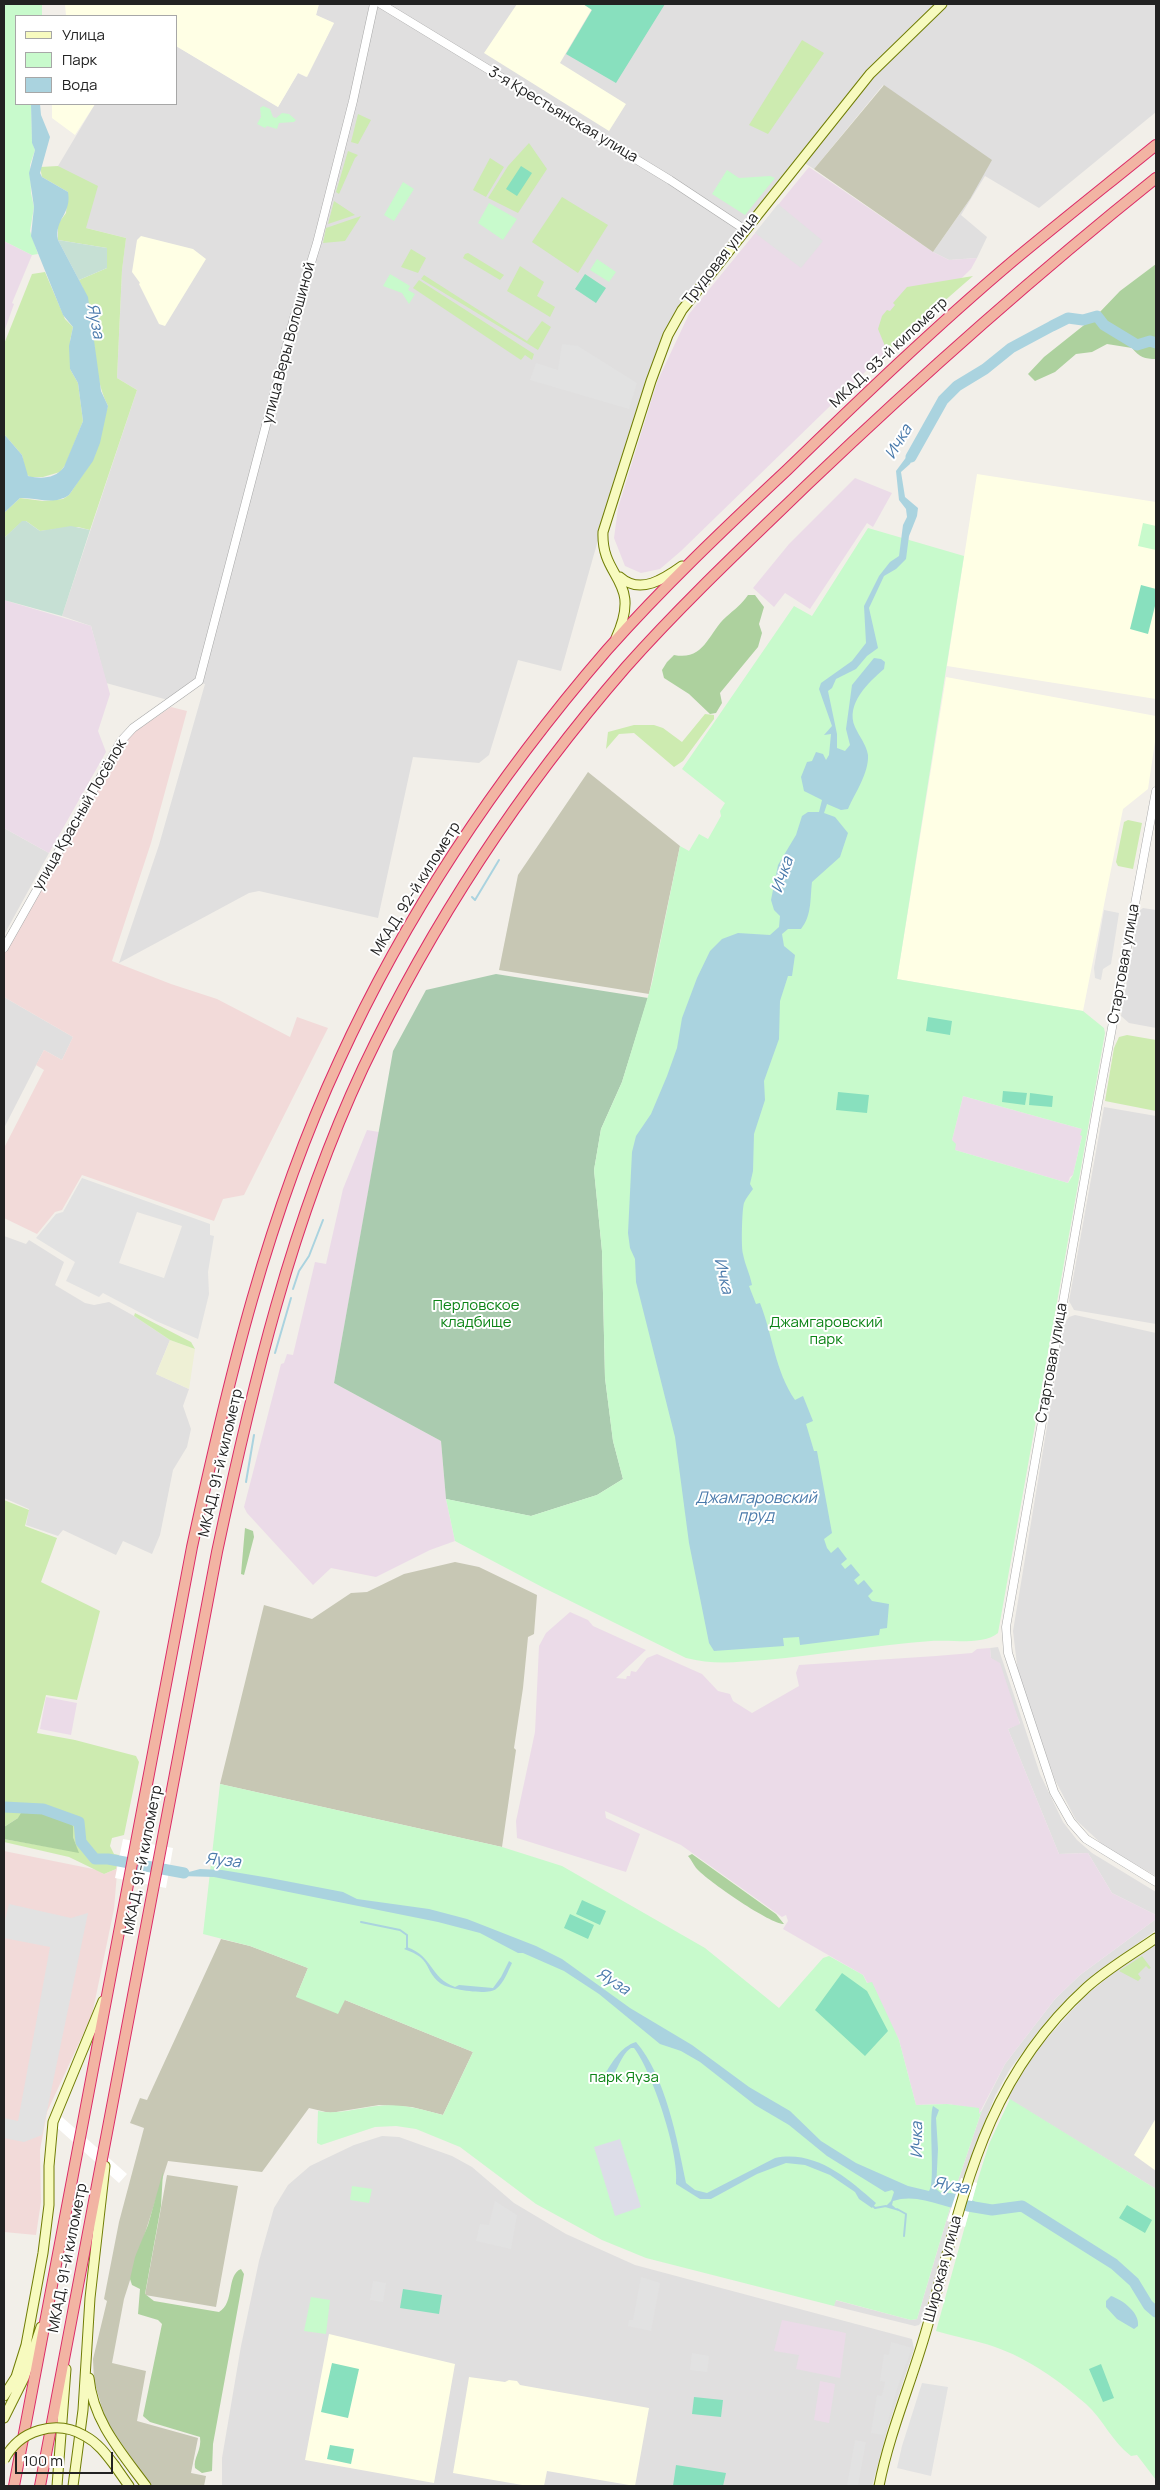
<!DOCTYPE html>
<html>
<head>
<meta charset="utf-8">
<style>
	body { margin:0 }
	#map { position:relative; width:1160px; height:2490px; overflow:hidden; background:#f2efe9; font-family:Manrope,sans-serif }
	canvas { display:block }
	.frame { position:absolute; inset:0; border:5px solid #222; pointer-events:none }
	.legend { position:absolute; left:15px; top:15px; width:162px; height:90px; box-sizing:border-box; background:#fff; border:1px solid #a7a7a7; margin:0; padding:6px 9px; list-style:none; font-size:15px; color:#222 }
	.legend li { display:flex; align-items:center; gap:10px; height:25px }
	.legend b { width:25px; border:1px solid #a7a7a7 }
	.scale { position:absolute; left:15px; top:2452px; width:98px; height:22px; box-sizing:border-box; border:2px solid #222; border-top:0; padding-left:6px; font-size:15px; line-height:18px; white-space:nowrap; color:#222; -webkit-text-stroke:4px #fff; paint-order:stroke }
</style>
</head>
<body>
<div id="map">
<canvas width="1160" height="2490"></canvas>
<div class="frame"></div>
<ul class="legend">
<li><b style="height:6px;background:#f7fabf"></b>Улица</li>
<li><b style="height:14px;background:#c8facc"></b>Парк</li>
<li><b style="height:14px;background:#aad3df"></b>Вода</li>
</ul>
<div class="scale">100 m</div>
</div>
<script>
const context = document.querySelector('canvas').getContext('2d');
context.lineJoin = 'round';
function paint(path, color) { context.fillStyle = color; context.fill(path, 'evenodd'); }
function stroke(path, color, width, dash) { context.strokeStyle = color; context.lineWidth = width; context.lineCap = dash ? 'butt' : 'round'; context.setLineDash(dash || []); context.stroke(path); }
function drawText(font, color, halo, rows, align = 'center') {
  context.font = font + ' Manrope,sans-serif'; context.lineWidth = 4; context.setLineDash([]); context.textBaseline = 'middle'; context.strokeStyle = halo; context.fillStyle = color; for (const [text, x, y, turn = 0] of rows) {
    context.save(); context.translate(x, y); context.rotate((+turn || 0) * Math.PI / 180); context.textAlign = isNaN(turn) ? turn : align; if (halo) context.strokeText(text, 0, 0); context.fillText(text, 0, 0); context.restore();
  }
}
const residential = new Path2D(`
	M319 4H1156V112L1039 208 985 176 961 215 987 237 977 258 949 260 933 252 970 199 883 85 814 169 798 159 683 305 639 405 615 480 561 671 518 660 489 755 479 763 413 757 378 918 259 891 249 893 119 963 159 845 205 684 191 681 168 700 106 683 91 626 62 616 137 390 117 378 122 270 126 238 86 228 58 166 95 104H176V46L278 107 298 73 306 77 334 23 316 15Z
	M4 828 49 853 4 935Z
	M1143 908 1156 910V1028L1129 1023 1121 1016 1139 911Z
	M4 997 73 1037 62 1060 44 1050 4 1128Z
	M1104 1107 1156 1116V1324L1074 1310 1069 1301Z
	M4 1236 26 1244 29 1240 64 1262 55 1285 85 1303 94 1305 109 1302 134 1316 170 1340 156 1374 189 1389 183 1406 191 1429 187 1447 173 1470 160 1535 152 1554 123 1541 116 1555 63 1530 58 1536 26 1525 29 1509 4 1498Z
	M1075 1315 1156 1333V1876L1104 1846 1076 1820 1055 1780 1018 1673 1013 1631 1064 1324 1069 1317Z
	M998 1647 1040 1774 1063 1822 1077 1840 1092 1853 1156 1892V1915L1112 1893 1088 1853 1059 1854 1008 1729 1020 1723 991 1658 990 1648Z
	M1156 1919V1930L1082 1984 1040 2030 1010 2069 995 2096 974 2149 923 2319 919 2325 915 2326 834 2306 835 2300 911 2320 917 2319 958 2181 982 2110 1005 2064 1055 1999 1080 1975Z
	M1156 1944V2189L1007 2098 1022 2071 1040 2046 1084 1997 1117 1970Z
	M382 2136 399 2137 452 2156 472 2167 514 2203 566 2234 635 2265 912 2339 914 2349 888 2427 872 2486H222V2458L241 2346 259 2261 274 2208 288 2185 310 2166 354 2145Z`);
const commercial = new Path2D(`
	M171 707 187 711 151 843 112 961 171 984 217 999 290 1037 297 1017 328 1028 244 1195 223 1199 214 1221 82 1175 62 1210 55 1212 37 1234 4 1218V1148L44 1070 36 1065 44 1050 62 1060 73 1037 4 997V951L126 742 133 733Z
	M4 1851 98 1870 104 1874 116 1869 118 1861 114 1909 92 2015 47 2112 40 2150 41 2202 36 2235 4 2232Z`);
const industrial = new Path2D(`
	M809 167 933 252 949 260 977 258 971 269 681 551 660 569 641 573 625 566 614 538 618 508 657 382 689 314Z
	M4 241 32 255 12 303 14 304 4 332Z
	M855 478 892 493 873 527 867 523 810 609 785 593 774 607 753 588 789 544Z
	M4 600 91 626 110 694 98 731 106 752 49 853 4 828Z
	M963 1096 1082 1129V1136L1073 1175 1070 1177 1068 1183 955 1150 952 1140Z
	M367 1130 379 1132 334 1383 441 1441 446 1499 455 1541 430 1550 376 1577 331 1568 313 1585 247 1513 244 1507 281 1364 284 1363 287 1354 293 1355 315 1262 326 1264 343 1189Z
	M570 1612 588 1620 593 1626 646 1650 616 1678 626 1679 627 1676H630L631 1671 636 1672 647 1658 657 1654 702 1674 718 1691 730 1694 733 1701 752 1713 799 1686 796 1673 799 1665 936 1656 972 1653 977 1649 990 1648 991 1658 1000 1663 1020 1724 1008 1729 1059 1854 1088 1853 1112 1893 1156 1915V1919L1080 1975 1055 1999 1005 2064 979 2114V2109L947 2104 916 2105 899 2040 863 1975 783 1929 788 1921 786 1915 782 1917 681 1845 605 1811 606 1818 640 1834 626 1872 517 1838 516 1821 535 1732 539 1646 546 1633Z
	M46 1697 77 1703 71 1735 40 1729Z
	M782 2320 846 2333 840 2378 796 2369 799 2355 774 2351Z
	M820 2381 835 2384 829 2423 814 2420Z`);
const education = new Path2D(`
	M65 4H319L316 15 334 23 307 77 298 73 278 107 176 46V16H66Z
	M517 4H583L592 9 560 63 626 104 609 131 484 53Z
	M52 104H95L75 135 52 118Z
	M141 236 193 249 206 259 165 326 159 324 139 284 140 283 132 272 137 240Z
	M977 474 1156 502V699L947 666Z
	M946 677 1156 716V735L1148 789 1123 809 1083 1011 897 979Z
	M1156 2118V2171L1134 2155Z
	M329 2334 455 2364 434 2483 305 2460Z
	M469 2377 505 2382 509 2380 517 2381 520 2385 649 2408 635 2486 547 2471 544 2486H528L453 2473Z`);
const construction = new Path2D(`
	M884 85 992 160 970 199 933 252 814 169Z
	M588 772 680 846 649 994 499 970 518 875Z
	M455 1562 479 1567 537 1595 534 1634 528 1637 523 1688 514 1748 516 1750 502 1847 220 1784 264 1605 312 1619 351 1593 367 1592 404 1574Z
	M221 1939 250 1946 308 1968 296 1997 345 2000 473 2052 443 2115 412 2107 379 2105 330 2113 309 2108 262 2172 168 2161 124 2299 112 2363 146 2371 137 2421 198 2438 191 2473 206 2476 204 2486H151L106 2421 94 2381 93 2359 107 2301 104 2299 119 2222 144 2128 130 2123 140 2098 147 2100Z
	M167 2175 238 2186 216 2307 145 2295Z`);
const farmland = new Path2D(`
	M170 1340 195 1349 189 1389 156 1374Z`);
const grass = new Path2D(`
	M802 40 824 53 768 134 749 125Z
	M358 114 371 120 358 144 351 142Z
	M529 143 547 169 518 213 488 198 508 166Z
	M348 151 358 155 355 158 339 194 336 192Z
	M490 158 504 167 486 197 473 190Z
	M58 166 98 186 86 228 126 238 122 270 117 378 137 390 90 530 78 527 40 531 26 521 22 522 4 538V513L20 498 43 501 63 499 69 495 88 467 108 406C88 366 100 320 79 280L107 268V248L58 240V224L66 213 68 192 42 177 40 167Z
	M562 197 608 225 578 273 532 242Z
	M334 201 355 215 328 224Z
	M361 216 345 241 323 243 326 228Z
	M411 249 426 258 418 273 401 267Z
	M468 253 504 275 500 280 463 258 465 254Z
	M520 266 544 282 537 296 555 307 550 317 507 291Z
	M45 272 65 319 73 327 70 341V369L78 383 83 421 66 464 60 472 43 477H30L26 474 22 455 4 434V344L32 274Z
	M424 275 527 341 542 321 551 327 538 350 421 279Z
	M973 276 887 351 878 329 882 316 887 310 890 311 895 305 893 303 907 287Z
	M419 280 534 354 532 360 525 355 521 360 413 288Z
	M705 714 714 715V719L683 761 674 767 634 733 619 734 606 749 608 732 634 725H654L663 728 682 742Z
	M1128 820 1142 823 1133 869 1118 866 1116 862 1124 822Z
	M1127 1035 1156 1040V1111L1105 1101 1114 1048 1119 1037Z
	M135 1313 191 1342 195 1349 170 1340 134 1316Z
	M4 1500 29 1510 25 1526 57 1538 41 1582 100 1611 77 1700 46 1695 37 1733 75 1740 136 1756 139 1762 124 1835 112 1838 110 1846 114 1854 119 1855 116 1869 104 1874 69 1857 4 1842V1839L78 1852 73 1837 18 1818 4 1827Z
	M1142 1956 1151 1968 1149 1969 1146 1966 1138 1974 1141 1978 1138 1981 1119 1971Z`);
const forest = new Path2D(`
	M1156 264V359C1145 359 1139 357 1132 348L1107 344 1092 352 1076 354 1055 372 1035 381 1028 374 1044 357 1098 314 1120 291Z
	M748 595H755L764 607 759 624 762 633 758 647 720 693 722 703 716 713 710 714 689 694 664 678 662 670 667 662 674 655C705 661 708 633 726 617 735 609 741 605 748 595Z
	M245 1528 253 1531 254 1537 244 1575 241 1574Z
	M21 1813C38 1813 61 1814 73 1826V1837L79 1853 4 1839V1827L18 1818Z
	M692 1854 776 1914 784 1924C770 1924 711 1883 699 1871 694 1867 692 1860 688 1856Z
	M163 2172 161 2206 145 2294 154 2301 219 2312C235 2303 226 2275 241 2269L244 2274 213 2444 212 2471 202 2473 195 2468C193 2458 202 2450 200 2437L150 2422 143 2416 162 2324 158 2320 138 2314 140 2289 132 2285 130 2279 135 2257 148 2225Z`);
const wetland = new Path2D(`
	M58 240 107 248V268L79 280Z
	M22 521H26L40 531 71 526 90 530 62 616 4 600V538Z`);
const cemetery = new Path2D(`
	M496 974 648 998 622 1082 601 1129 594 1170 602 1251 605 1378 613 1441 623 1479 597 1495 531 1516 446 1499 441 1441 334 1383 393 1051 426 990Z`);
const park = new Path2D(`
	M4 4H42V16H16V104H31L32 142 35 150 30 165 31 193 34 207 30 231 38 254 32 255 4 241Z
	M263 106 270 109 273 117 276 118 282 113 289 114 296 120 294 122 279 123 277 129 267 126 265 128 257 124 261 117 260 108Z
	M727 170 739 178 770 176 775 178 745 215 712 194Z
	M403 182 414 189 394 221 384 215Z
	M489 203 517 219 503 240 478 223Z
	M597 259 616 272 609 282 590 270Z
	M390 274 410 286 408 290 415 294 409 304 402 293 383 286Z
	M1143 523 1156 526V550L1138 546Z
	M868 528 964 556 897 979 1083 1011 1104 1028 1105 1033 998 1633C985 1645 949 1640 931 1641 876 1645 820 1655 765 1660 737 1662 713 1665 686 1658L544 1588 455 1541 446 1499 531 1516 597 1495 623 1479 613 1441 605 1378 602 1251 594 1170 601 1129 622 1082 652 983 680 846 689 851 699 834 708 839 721 816 720 811 725 803 682 769 794 606 812 616ZM963 1096 1082 1129 1080 1135 1082 1136 1073 1175 1068 1183 955 1150 956 1144 952 1140Z
	M220 1784 502 1847 562 1866 705 1948 779 2008 823 1958 829 1956 863 1975 867 1983 872 1982 899 2040 916 2105 947 2104 979 2108V2114L982 2110 958 2181 917 2319 911 2320 836 2300 834 2306 646 2258 602 2240 536 2204 460 2147 416 2129 396 2126 375 2127 321 2145 317 2143 318 2111C338 2115 357 2108 377 2106 399 2103 421 2109 443 2115L473 2052 345 2000 338 2014 296 1997 308 1968 250 1946 203 1934Z
	M1010 2099 1156 2189V2480L1137 2455 1131 2456C1112 2442 1103 2419 1086 2404 1060 2381 1027 2358 995 2347 976 2340 955 2337 936 2331L978 2179 989 2144Z
	M352 2186 372 2189 369 2203 350 2200Z
	M311 2297 330 2300 326 2334 304 2331Z`);
const pitch = new Path2D(`
	M583 4H665L616 83 566 54 592 10Z
	M521 166 532 173 517 196 506 189Z
	M585 274 606 288 596 303 575 289Z
	M1141 585 1156 589V602L1148 634 1130 629Z
	M928 1017 952 1021 950 1035 926 1031Z
	M1003 1091 1027 1093 1025 1105 1002 1102Z
	M838 1092 869 1095 867 1113 836 1110Z
	M1030 1093 1053 1096 1052 1107 1029 1105Z
	M582 1900 606 1911 600 1925 576 1914Z
	M570 1914 594 1925 588 1939 564 1928Z
	M842 1973 867 1991 888 2031 865 2056 815 2010Z
	M1127 2205 1152 2220 1145 2233 1119 2218Z
	M403 2289 442 2295 439 2314 400 2308Z
	M332 2363 359 2369 348 2418 321 2412Z
	M1101 2364 1114 2398 1103 2402 1089 2369Z
	M694 2397 723 2400 721 2417 692 2414Z
	M330 2445 354 2449 351 2464 327 2459Z
	M676 2465 726 2473 723 2486H673Z`);
const parking = new Path2D(`
	M778 204 823 241 801 268 755 233Z
	M562 344 578 346 637 383 629 409 530 380 536 363 558 370Z
	M1104 910 1119 913 1111 964 1103 969 1101 980 1095 978 1094 968Z
	M82 1178 210 1224V1235L214 1236 208 1272 209 1294 198 1339 156 1321 103 1293 99 1297 66 1281 75 1262 36 1238 56 1214 63 1212ZM137 1212 182 1226 164 1278 119 1263Z
	M9 1904 71 1918 88 1913 42 2135 24 2142 4 2138V2118L18 2121 50 1947 4 1938V1924Z
	M495 2201 517 2215 511 2249 476 2241 480 2224 489 2225Z
	M641 2277 660 2283 651 2331 628 2326 629 2320H633Z
	M373 2281 386 2283 383 2302 370 2300Z
	M891 2342 912 2348 897 2389 884 2435 871 2433 877 2395 882 2396 885 2382 880 2381 884 2354 889 2355Z
	M692 2353 709 2356 707 2372 690 2370Z
	M922 2383 948 2387 931 2476 897 2468 902 2446Z
	M855 2440 866 2442 858 2486H847Z`);
const plaza = new Path2D(`
	M620 2139 641 2207 615 2216 594 2147Z`);
const water = new Path2D(`
	M31 104H40L41 115 50 137 40 173 42 177 68 192C72 214 54 219 58 240L88 297 101 391 108 406 100 443 93 461 69 495C53 506 37 497 20 498L4 513V434L22 455 28 476C41 479 55 479 64 467L83 421 78 383 70 369 69 346 73 327 63 315 31 236 34 207 29 173 35 150 32 143Z
	M916 444 919 446 910 464 901 472 905 497 918 508 917 516 909 536 906 559 896 569 884 576 869 608 878 648 867 656 856 669 836 679 832 688 828 691 837 734V748L845 751 850 745 846 729 852 685 874 658 881 659 885 662 884 669C869 682 845 704 855 727 859 736 866 744 868 755 869 773 855 793 848 809L841 810 827 804 824 813 835 817 848 833 840 857 812 882C810 899 812 915 801 929H788L782 934 784 946 795 955 792 976H788L780 1001 779 1039 764 1081 765 1100 754 1134 753 1171 750 1184 753 1189C750 1193 746 1198 744 1203 742 1209 741 1247 743 1254 745 1265 750 1274 752 1285L749 1286 756 1304 760 1303C773 1336 775 1371 795 1400L803 1396 813 1421 806 1424 814 1451H817L832 1533 824 1539 827 1548 831 1553 838 1547 847 1559 841 1564 845 1569 851 1564 860 1575 854 1580 858 1585 864 1580 873 1591 868 1596 872 1601 889 1604 887 1628 880 1629 879 1635 800 1645 799 1637 783 1638 784 1646 714 1651 709 1643 689 1543 675 1437 636 1282 635 1259 630 1248 628 1233 632 1152 636 1136 651 1114 667 1076 677 1048 682 1018 697 978 710 951 722 939 738 933 770 935 779 927 780 916 774 910 771 900 778 865 796 835 802 816 808 812H819L822 800 804 791 801 777 807 762 812 761 816 752 823 754 826 760 829 755 831 734 824 735 832 726 819 689 821 683 852 661 866 643 864 606 879 576 890 562 899 556 903 525 907 517 906 509 899 500 896 471Z
	M171 1866 189 1872 200 1869 222 1870 270 1878 343 1892 357 1899 429 1909 467 1919 536 1946 562 1959 630 2008 692 2045 749 2087 790 2111 821 2141 856 2163 908 2186 929 2191C936 2185 928 2119 933 2106L939 2110 936 2118 938 2149 936 2189 941 2193C954 2191 975 2198 983 2209 957 2218 924 2190 893 2201L892 2205 899 2211 885 2207 891 2201 894 2192 892 2190 885 2192 827 2156 789 2125 755 2105 700 2062 681 2051 660 2044 599 1994 564 1971 523 1953H518L480 1933 438 1922 214 1877 181 1876 169 1873Z
	M407 1947C434 1957 429 1977 455 1987L459 1985 493 1988 501 1977 509 1961 512 1963C508 1971 504 1983 496 1989 488 1996 447 1989 440 1983 423 1969 433 1959 404 1949Z
	M636 2042C666 2077 677 2139 686 2183L695 2190 707 2193 775 2158C816 2150 847 2178 876 2203L872 2208 859 2199 855 2192 830 2175 805 2165 786 2163 757 2174 711 2199H700L676 2184C680 2155 652 2071 634 2048H631C618 2057 618 2077 603 2084V2077C612 2063 620 2047 636 2042Z
	M1111 2296C1123 2300 1140 2313 1138 2326L1134 2329 1117 2319 1106 2307V2301Z`);
const pier = new Path2D(`
	M123 1839 173 1848 166 1888 115 1878Z
	M62 2117 127 2174 119 2183 54 2125Z
	M961 2178 977 2183 965 2227 947 2221Z`);
const stream = new Path2D(`
	M472 897 475 900 499 860
	M293 1289 299 1271 309 1256 323 1220
	M275 1353 291 1298
	M246 1482 254 1435
	M361 1922 400 1930 407 1935V1948
	M872 2205 875 2208 886 2206
	M897 2209 906 2214 904 2236`);
const river = new Path2D(`
	M911 457 943 400 957 386 985 369 1011 348 1052 326 1068 318 1083 320 1097 316 1104 325 1137 345 1150 341 1156 343
	M4 1807 43 1809 79 1822 81 1842 95 1859H108L184 1873
	M968 2206 992 2210 1022 2206 1114 2264 1134 2282 1148 2305 1156 2312`);
const tertiary = new Path2D(`
	M381 4 670 180 744 229
	M1156 791 1098 1103 1006 1627 1008 1653 1054 1792 1071 1822 1086 1839 1156 1882
	M4 948 121 741 133 728 199 681 294 318 317 243 353 101 374 4`);
const secondary = new Path2D(`
	M620 577C640 595 664 579 682 566
	M616 638C643 579 601 580 603 532L651 381 668 335 682 310 870 74 942 4
	M89 2378C93 2421 121 2452 146 2486
	M4 2396 16 2377 26 2345 43 2253 49 2205V2166L53 2122 103 2001
	M4 2418 24 2378 41 2327
	M115 2466 129 2486
	M57 2486 66 2369
	M73 2486 83 2410 90 2298 105 2166
	M879 2486C890 2430 913 2379 928 2324 964 2196 982 2083 1086 1988 1107 1969 1133 1954 1156 1938`);
const trunk = new Path2D(`
	M14 2486 192 1547C228 1381 267 1216 339 1061 407 912 500 774 607 650 663 587 725 528 787 470 860 399 935 327 1013 261 1060 222 1108 184 1156 145
	M40 2486 217 1552C252 1387 291 1222 363 1068 432 923 521 788 626 667 683 603 746 544 808 484 920 377 1035 275 1156 178`);
const secondaryBridge = new Path2D(`
	M4 2460C19 2430 56 2419 85 2436 98 2443 106 2454 115 2466`);
const streetNames = [
	["3-я Крестьянская улица",563,115,31],
	["Трудовая улица",721,259,-52],
	["улица Веры Волошиной",289,343,-75],
	["МКАД, 93-й километр",889,353,-43],
	["улица Красный Посёлок",80,815,-60],
	["МКАД, 92-й километр",416,889,-58],
	["Стартовая улица",1124,964,-80],
	["Стартовая улица",1052,1363,-80],
	["МКАД, 91-й километр",221,1463,-77],
	["МКАД, 91-й километр",143,1860,-79],
	["МКАД, 91-й километр",68,2258,-79],
	["Широкая улица",943,2269,-75]
];
const parkNames = [
	["Перловское",476,1306],
	["кладбище",476,1323],
	["Джамгаровский",826,1323],
	["парк",826,1340],
	["парк Яуза",624,2078]
];
const waterNames = [
	["Яуза",95,321,79],
	["Ичка",899,442,-59],
	["Ичка",783,875,-71],
	["Ичка",723,1276,77],
	["Джамгаровский",756,1499],
	["пруд",756,1517],
	["Яуза",223,1861,6],
	["Яуза",613,1982,33],
	["Ичка",918,2140,-90],
	["Яуза",951,2186,11]
];
paint(residential, '#e0dfdf');
paint(commercial, '#f2dad9');
paint(industrial, '#ebdbe8');
paint(education, '#ffffe5');
paint(construction, '#c7c7b4');
paint(farmland, '#eef0d5');
paint(grass, '#cdebb0');
paint(forest, '#add19e');
paint(wetland, '#c6e0d4');
paint(cemetery, '#aacbaf');
paint(park, '#c8facc');
paint(pitch, '#88e0be');
paint(parking, '#e2e2e2');
paint(plaza, '#dddde8');
paint(water, '#aad3df');
paint(pier, '#fff');
stroke(stream, '#aad3df', 2);
stroke(river, '#aad3df', 11);
stroke(tertiary, '#a9a9a9', 9);
stroke(secondary, '#707d05', 11);
stroke(trunk, '#dc2a67', 12);
stroke(tertiary, '#fff', 8);
stroke(secondary, '#f7fabf', 9);
stroke(trunk, '#f2b4a3', 10);
stroke(secondaryBridge, '#707d05', 11, []);
stroke(secondaryBridge, '#f7fabf', 9);
drawText('15px', '#222', '#fff', streetNames);
drawText('15px', '#0c8416', '#fff', parkNames);
drawText('italic 16px', '#4a7aab', '#fff', waterNames);
</script>
</body>
</html>
